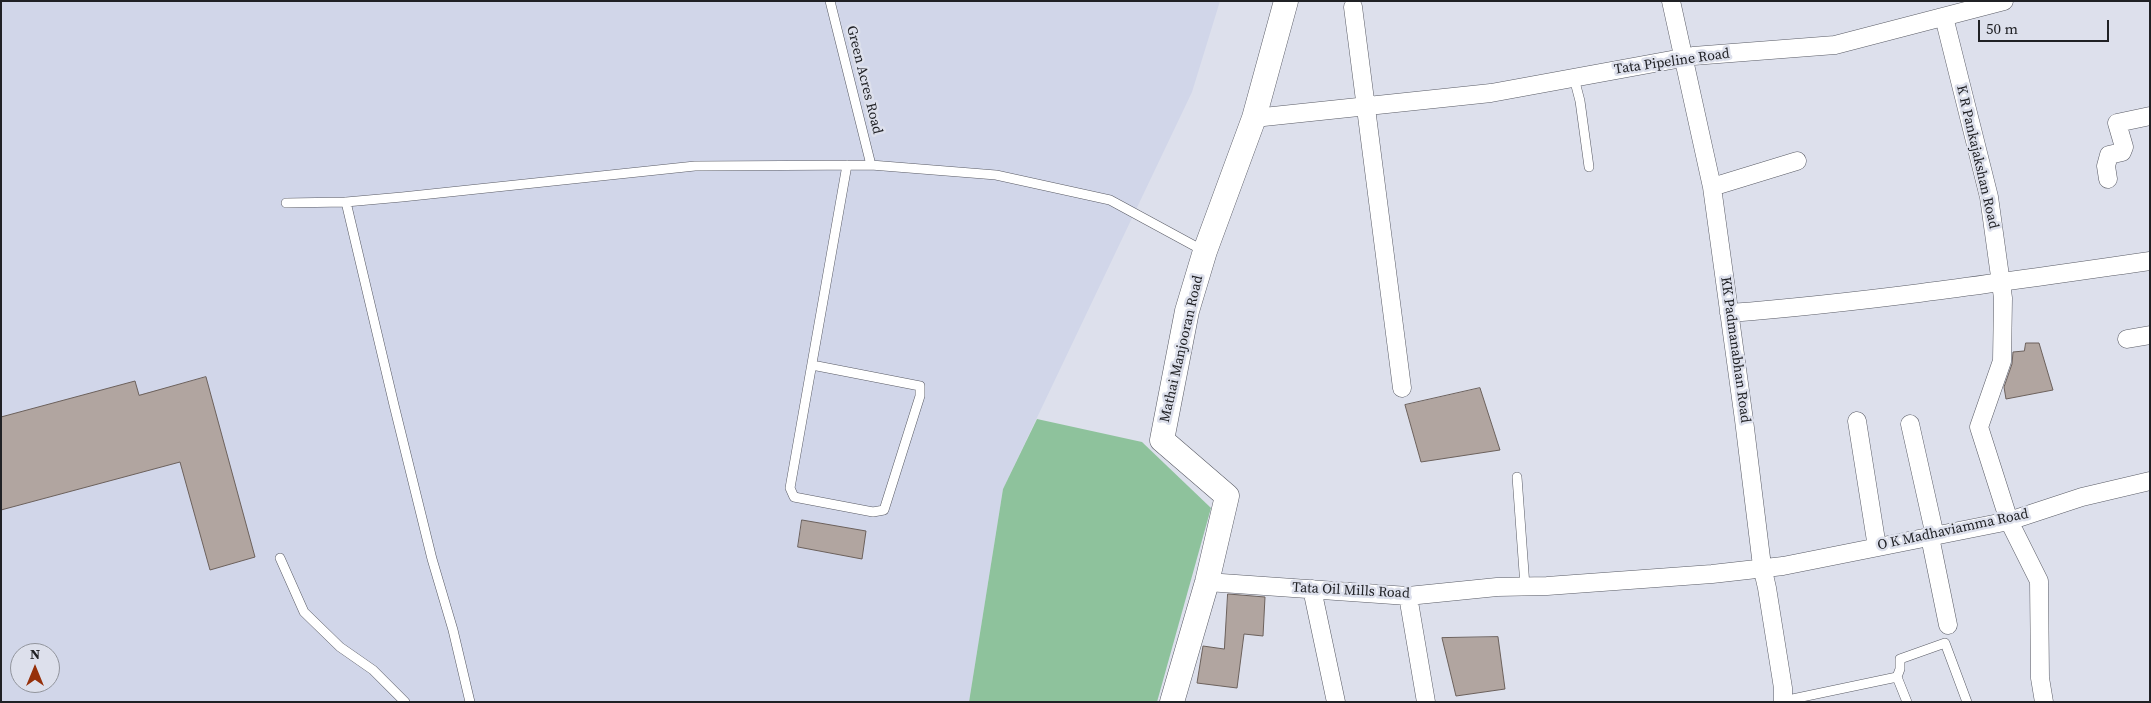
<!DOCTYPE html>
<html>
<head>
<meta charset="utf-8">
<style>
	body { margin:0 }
	#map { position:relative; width:2151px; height:703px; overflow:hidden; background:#dde0ec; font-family:"Source Serif 4",serif }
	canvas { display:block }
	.frame { position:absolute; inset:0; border:2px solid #202125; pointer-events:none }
	.north { position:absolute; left:10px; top:643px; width:50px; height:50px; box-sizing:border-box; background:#dde0ec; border:1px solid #91949c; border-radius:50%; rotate:0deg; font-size:14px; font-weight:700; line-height:20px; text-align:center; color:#202125 }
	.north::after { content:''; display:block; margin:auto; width:18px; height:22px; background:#96300a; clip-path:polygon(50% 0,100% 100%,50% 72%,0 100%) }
	.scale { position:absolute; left:1978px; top:20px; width:131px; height:22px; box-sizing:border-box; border:2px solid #202125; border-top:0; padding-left:6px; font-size:15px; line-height:18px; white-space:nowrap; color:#202125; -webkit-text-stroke:4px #dde0ec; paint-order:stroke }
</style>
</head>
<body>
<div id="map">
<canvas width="2151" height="703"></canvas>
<div class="frame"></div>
<div class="north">N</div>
<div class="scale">50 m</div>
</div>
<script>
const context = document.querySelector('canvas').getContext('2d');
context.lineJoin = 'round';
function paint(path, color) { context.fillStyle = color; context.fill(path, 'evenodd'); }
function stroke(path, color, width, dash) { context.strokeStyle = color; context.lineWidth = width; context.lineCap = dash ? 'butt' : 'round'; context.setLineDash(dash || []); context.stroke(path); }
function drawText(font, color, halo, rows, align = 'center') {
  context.font = font + ' "Source Serif 4",serif'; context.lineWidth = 5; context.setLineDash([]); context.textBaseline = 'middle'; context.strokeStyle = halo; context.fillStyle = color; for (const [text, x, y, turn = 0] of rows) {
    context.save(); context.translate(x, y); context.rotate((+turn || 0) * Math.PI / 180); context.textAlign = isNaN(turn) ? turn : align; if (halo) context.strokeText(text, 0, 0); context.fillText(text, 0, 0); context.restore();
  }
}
const built = new Path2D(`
	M1 1H1220L1192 92 1003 489 969 702H1ZM20 653H50V683H20Z`);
const green = new Path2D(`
	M1037 419 1142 442 1211 508 1157 702H969L1003 489Z`);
const building = new Path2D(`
	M2026 343H2039L2053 390 2006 399 2004 387 2012 364 2013 352 2024 351Z
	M206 377 255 557 210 570 180 462 1 510V417L135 381 139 395Z
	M1480 388 1500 450 1421 462 1405 405Z
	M802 520 866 531 862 559 798 547Z
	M1228 594 1265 597 1263 636 1244 634 1237 688 1197 683 1203 646 1224 649Z
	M1498 637 1505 689 1456 696 1442 638Z`);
const lane = new Path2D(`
	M830 1 871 165
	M1574 78 1580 101 1589 167
	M346 202 394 405 432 559 453 630 470 702
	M286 203 346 202 402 197 695 166 871 165 996 175 1110 200 1204 251
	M812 365 920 386V396L884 510 873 512 794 497 790 488 847 165
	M1517 477 1525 586
	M280 558 304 612 340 647 373 670 405 702
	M1783 701 1897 677
	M1907 702 1897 677 1900 669V659L1945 643 1967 702`);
const street = new Path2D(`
	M1671 1 1712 187 1744 420 1762 566 1767 588 1783 688V702
	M1353 7 1402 388
	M1944 17 1989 197 2003 298 2002 361 1979 427 2009 521 2039 581 2040 678 2044 702
	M1254 118 1491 93 1693 56 1835 45 2004 1
	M2108 179 2106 166 2109 155 2122 152 2124 147 2117 123 2150 116
	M1712 187 1797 161
	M1729 313C1870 302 2010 281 2150 261
	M2127 339 2150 335
	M1857 421 1877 547
	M1910 424 1935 536
	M1930 537 1948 625
	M1207 582 1408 596 1497 587 1547 586 1712 574 1783 566 2009 521 2082 497 2150 481
	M1312 589 1336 702
	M1408 596 1426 702`);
const secondary = new Path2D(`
	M1172 702 1207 582 1227 496 1162 440 1187 311 1205 251 1254 118 1286 1`);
const streetNames = [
	["Tata Pipeline Road",1672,62,-8],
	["Green Acres Road",864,80,76],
	["K R Pankajakshan Road",1977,157,77],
	["Mathai Manjooran Road",1182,349,-77],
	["KK Padmanabhan Road",1735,350,82],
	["O K Madhaviamma Road",1953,530,-12],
	["Tata Oil Mills Road",1351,591,3]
];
paint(built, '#d1d6e9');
paint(green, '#8ec29c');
paint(building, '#b1a5a0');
stroke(building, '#6c615c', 1);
stroke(lane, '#595b65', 10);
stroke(street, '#595b65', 19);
stroke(secondary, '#595b65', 25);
stroke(lane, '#fff', 9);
stroke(street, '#fff', 18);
stroke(secondary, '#fff', 24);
drawText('14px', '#202125', '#dde0ec', streetNames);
</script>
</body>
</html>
